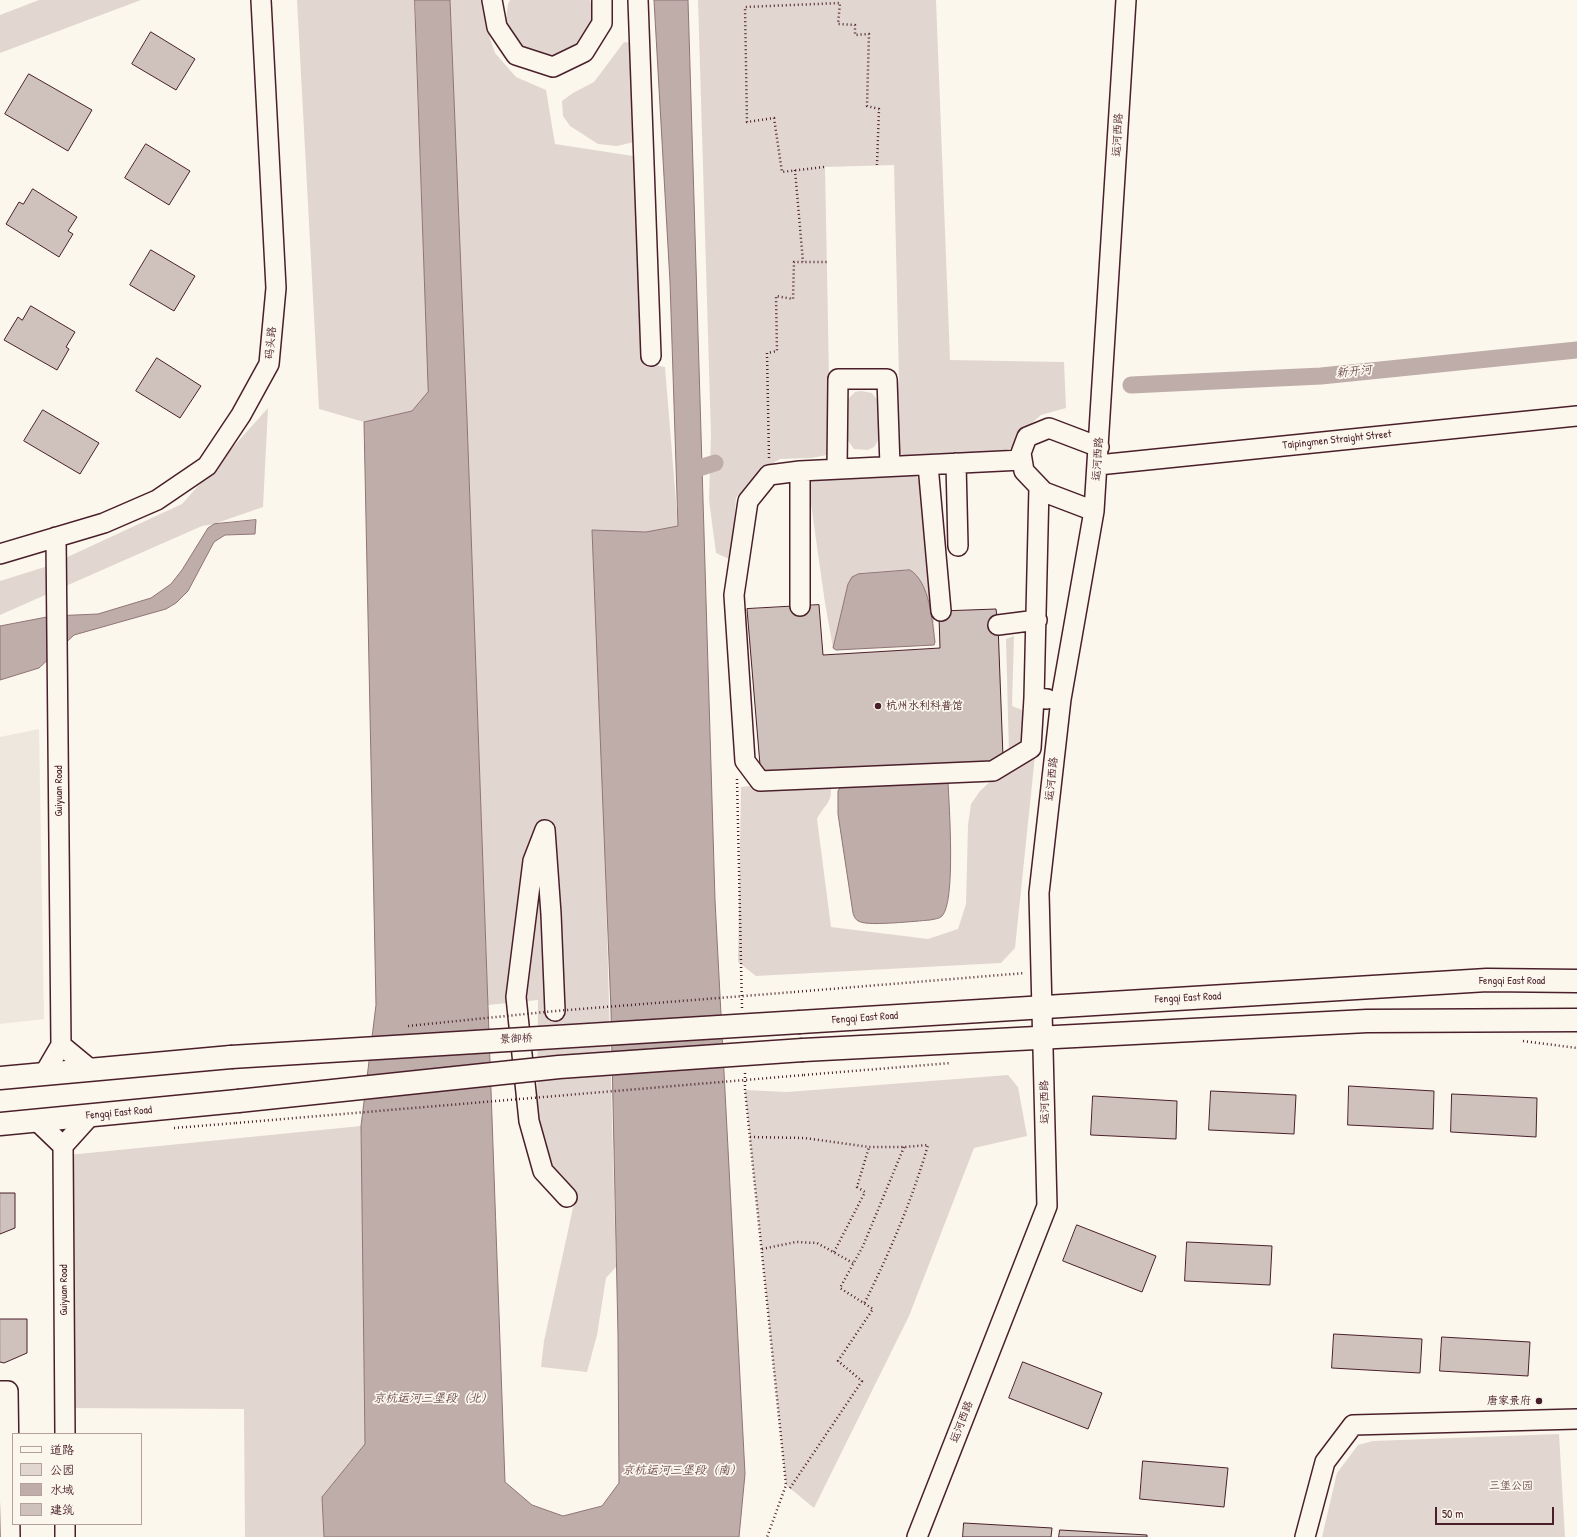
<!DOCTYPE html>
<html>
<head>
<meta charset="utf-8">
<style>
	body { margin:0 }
	#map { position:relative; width:1577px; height:1537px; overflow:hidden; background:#fbf7ec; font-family:"Patrick Hand","LXGW WenKai TC",sans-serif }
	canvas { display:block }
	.legend { position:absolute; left:12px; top:1433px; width:130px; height:92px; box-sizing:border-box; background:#fbf7ec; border:1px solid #b4a19f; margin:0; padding:5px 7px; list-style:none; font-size:12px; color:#4a1f2b }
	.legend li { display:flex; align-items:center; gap:8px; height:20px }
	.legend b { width:20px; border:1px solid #b4a19f }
	.scale { position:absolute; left:1435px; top:1507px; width:119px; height:18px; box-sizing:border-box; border:2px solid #4a1f2b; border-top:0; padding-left:5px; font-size:12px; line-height:14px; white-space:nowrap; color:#4a1f2b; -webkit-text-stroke:3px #fbf7ec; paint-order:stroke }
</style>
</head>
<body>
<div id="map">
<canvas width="1577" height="1537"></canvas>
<ul class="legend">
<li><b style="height:5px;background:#fbf7ec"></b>道路</li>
<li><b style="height:11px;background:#e2d7d0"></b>公园</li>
<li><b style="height:11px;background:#bfadaa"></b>水域</li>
<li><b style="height:11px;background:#cfc2bc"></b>建筑</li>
</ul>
<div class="scale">50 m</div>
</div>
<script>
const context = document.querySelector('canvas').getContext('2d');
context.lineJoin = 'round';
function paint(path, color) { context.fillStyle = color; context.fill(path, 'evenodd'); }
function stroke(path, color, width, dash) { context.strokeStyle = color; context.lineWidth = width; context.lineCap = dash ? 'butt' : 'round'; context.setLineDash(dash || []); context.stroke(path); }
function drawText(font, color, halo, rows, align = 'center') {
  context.font = font + ' "Patrick Hand","LXGW WenKai TC",sans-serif'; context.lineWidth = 3.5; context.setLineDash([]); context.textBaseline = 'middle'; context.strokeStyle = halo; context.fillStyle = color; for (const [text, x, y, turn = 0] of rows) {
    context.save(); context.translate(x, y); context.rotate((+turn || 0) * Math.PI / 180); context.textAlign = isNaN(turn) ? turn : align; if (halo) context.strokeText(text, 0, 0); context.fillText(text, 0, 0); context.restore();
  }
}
const built = new Path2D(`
	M39 729 44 1019 0 1024V737Z`);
const green = new Path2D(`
	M39 0H141L0 53V15Z
	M297 0H415L428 392 412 411 364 422 319 409Z
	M450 0H491L485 23 495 53 516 77 546 90 555 144 633 156 643 363 665 367 678 526 646 532 592 530 604 820 616 1267 606 1278 597 1335 587 1372 541 1367 544 1341 576 1194 550 1162 537 1120 538 1000 488 1005 467 419Z
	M510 0H590L592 7 593 21 582 47 556 60 528 54 509 33 506 19 508 4Z
	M698 0H936L950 360 1064 362 1066 408 1041 415 1022 432 1012 448 1003 451 908 457 901 454 897 445 896 395 899 379 894 165 825 167 829 377 827 455 811 458 780 459 761 470 749 482 736 498 733 542 729 559 716 553 709 500 711 435Z
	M624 42 633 43 634 142 617 146 598 144 570 126 563 116 562 101 573 93 594 82Z
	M861 391 872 393 878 401 879 439 874 447 868 450 854 449 846 438 848 399 855 392Z
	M268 408 263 507 214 524 202 526 0 615V581L48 566 182 504Z
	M915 473 921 485 933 599 935 642C932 621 930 582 910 570L858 574 852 577 848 584 833 648 825 603 808 483 813 478Z
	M1014 636 1012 706 1039 717 1015 948 1001 963 756 976 738 962 741 787 769 784 831 785C832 805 825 803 817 819L831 927 928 939 958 929 966 904 968 825 971 804 980 791 995 777 1009 754 1006 639Z
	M1008 1075 1018 1087 1027 1136 974 1148 909 1316 814 1508 786 1485 745 1090 787 1092Z
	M361 1126 365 1444 322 1497 324 1537H245L244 1409 63 1408 58 1156Z
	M1559 1434 1565 1537H1322L1337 1473 1358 1445 1373 1441Z`);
const water = new Path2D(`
	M415 0H450L467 419 505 1482 532 1505 563 1516 602 1506 619 1483 618 1335 611 1010 592 530 646 532 678 526 670 282 654 0H688L715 900 745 1474 739 1537H324L322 1497 365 1444 361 1126 376 1005 364 422 412 411 428 392Z
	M256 520 255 534 225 535 214 542 188 591 176 603 166 609 74 635 39 668 0 680V626L52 616 98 614 151 598 171 584 182 570 208 528 214 524Z
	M910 570C930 582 932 621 935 642L934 645 836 650 833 648 848 584 852 577 858 574Z
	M948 782C949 805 956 902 942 916 939 919 934 919 930 920 917 921 870 926 861 922 856 921 854 917 853 913L838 814V791L842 784Z`);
const canal = new Path2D(`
	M1131 385 1321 376 1577 350
	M693 470 715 463`);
const building = new Path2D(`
	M151 32 195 59 176 90 132 64Z
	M29 74 92 110 68 151 5 114Z
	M146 144 190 171 169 205 125 178Z
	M33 189 77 217 68 231 73 234 59 257 6 224 19 202 23 204Z
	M151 250 195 276 174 311 130 285Z
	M31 306 75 332 66 347 69 349 57 370 4 340 18 317 22 320Z
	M157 358 201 386 180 418 136 391Z
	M43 410 99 443 80 474 24 441Z
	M819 605 823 655 940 648 939 616 941 611 996 609 998 625 1003 757 991 767 761 777 747 609Z
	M1349 1086 1434 1091 1433 1129 1348 1125Z
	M1211 1091 1296 1095 1294 1134 1209 1130Z
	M1452 1094 1537 1098 1536 1137 1451 1132Z
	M1093 1096 1177 1101 1176 1139 1091 1135Z
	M0 1193H15V1228L0 1234Z
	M1077 1225 1156 1256 1142 1292 1063 1261Z
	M1187 1242 1272 1246 1270 1285 1185 1281Z
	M0 1319H27V1353L4 1363 0 1362Z
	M1334 1334 1422 1339 1420 1373 1332 1368Z
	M1442 1337 1530 1342 1528 1376 1440 1371Z
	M1023 1362 1102 1393 1088 1429 1009 1398Z
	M1143 1461 1228 1468 1224 1507 1140 1499Z
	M964 1523 1052 1528 1051 1537H963Z
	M1060 1530 1147 1535V1537H1059Z`);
const path = new Path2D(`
	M824 167 782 172 774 118 747 122 745 7 840 3 838 24 855 25V35L869 34 867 106 879 109 877 165
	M795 170 803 262
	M769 458 767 353 777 351 776 296 793 299 794 262H827
	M737 779 742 1008
	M794 992 1025 973
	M1523 1041 1577 1048
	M745 1073V1090L786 1485 767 1537
	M804 1075 951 1063
	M174 1128 236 1123
	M750 1137 805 1138 869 1147H904L928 1145C912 1200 890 1252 864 1304
	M762 1249 796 1242 817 1243 853 1263
	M834 1252 865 1192 857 1187 869 1147
	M790 1488 862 1381 838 1361 873 1309 840 1288 863 1246 904 1147`);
const minor = new Path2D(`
	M492 0 497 27 516 55 553 67 584 52 602 23V0
	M638 0 651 356
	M1022 460 800 471 769 475 748 501 734 595 745 761 760 781 993 771 1031 748 1034 698
	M956 463 958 546
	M928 465 941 611
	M1098 465 1577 416
	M837 469 838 379H887L890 466
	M800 471V606
	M1039 487 1034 698 1047 699
	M1094 511 1044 492 1024 471 1021 453 1027 437 1049 428 1099 447
	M0 554 104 523 157 500 207 466 241 415 269 364 276 288 261 0
	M998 625 1037 620
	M555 1011 551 914 545 830 533 861 516 997 529 1121 543 1171 567 1197
	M61 1045 90 1069
	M44 1074 61 1045 56 537
	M36 1120 63 1146
	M0 1391H8L10 1537
	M65 1434 63 1146 91 1115
	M65 1524V1537
	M917 1537 1047 1206 1039 893 1061 699 1094 511 1126 0
	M1305 1537 1325 1462 1353 1425 1577 1419`);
const major = new Path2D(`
	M800 1022 1487 980 1577 981
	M803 1050 1367 1021 1577 1020
	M0 1078 231 1057
	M0 1124 238 1101`);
const pathBridge = new Path2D(`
	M408 1026 555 1011 794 992
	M236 1123 804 1075`);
const majorBridge = new Path2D(`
	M231 1057 800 1022
	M238 1101 559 1067 803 1050`);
const markers = [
	[878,706,4,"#4a1f2b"],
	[1539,1401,4,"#4a1f2b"]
];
const streetNames = [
	["运河西路",1118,135,-87],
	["码头路",271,343,-85],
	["Taipingmen Straight Street",1337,440,-6],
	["运河西路",1098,459,-86],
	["运河西路",1052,779,-84],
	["Guiyuan Road",59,791,-90],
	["Fengqi East Road",1512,981],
	["Fengqi East Road",1188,998,-3],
	["Fengqi East Road",865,1018,-4],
	["景御桥",516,1039,-3],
	["运河西路",1045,1102,-91],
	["Fengqi East Road",119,1113,-5],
	["Guiyuan Road",64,1290,-90],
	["运河西路",962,1422,-69]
];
const poiNames = [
	["杭州水利科普馆",886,706],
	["唐家景府",1531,1401,"right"]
];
const parkNames = [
	["三堡公园",1511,1486]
];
const waterNames = [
	["新开河",1354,372,-6],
	["京杭运河三堡段（北）",433,1399],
	["京杭运河三堡段（南）",682,1471]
];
paint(built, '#eee7de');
paint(green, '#e2d7d0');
paint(water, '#bfadaa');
stroke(water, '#907477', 1);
stroke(canal, '#bfadaa', 17);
paint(building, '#cfc2bc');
stroke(building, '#4a1f2b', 1);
stroke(minor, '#4a1f2b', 22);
stroke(major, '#4a1f2b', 25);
stroke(path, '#4a1f2b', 2.5, [1, 3]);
stroke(minor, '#fbf7ec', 19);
stroke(major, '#fbf7ec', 22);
stroke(majorBridge, '#4a1f2b', 25, []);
stroke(pathBridge, '#4a1f2b', 2.5, [1, 3]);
stroke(majorBridge, '#fbf7ec', 22);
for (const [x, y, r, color] of markers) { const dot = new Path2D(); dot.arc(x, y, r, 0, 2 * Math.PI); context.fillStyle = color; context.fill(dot); stroke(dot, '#fbf7ec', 1.5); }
drawText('11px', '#4a1f2b', '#fbf7ec', streetNames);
drawText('11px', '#4a1f2b', '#fbf7ec', poiNames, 'left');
drawText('11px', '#704d54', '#fbf7ec', parkNames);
drawText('italic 12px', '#6d4a51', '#fbf7ec', waterNames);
</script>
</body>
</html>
